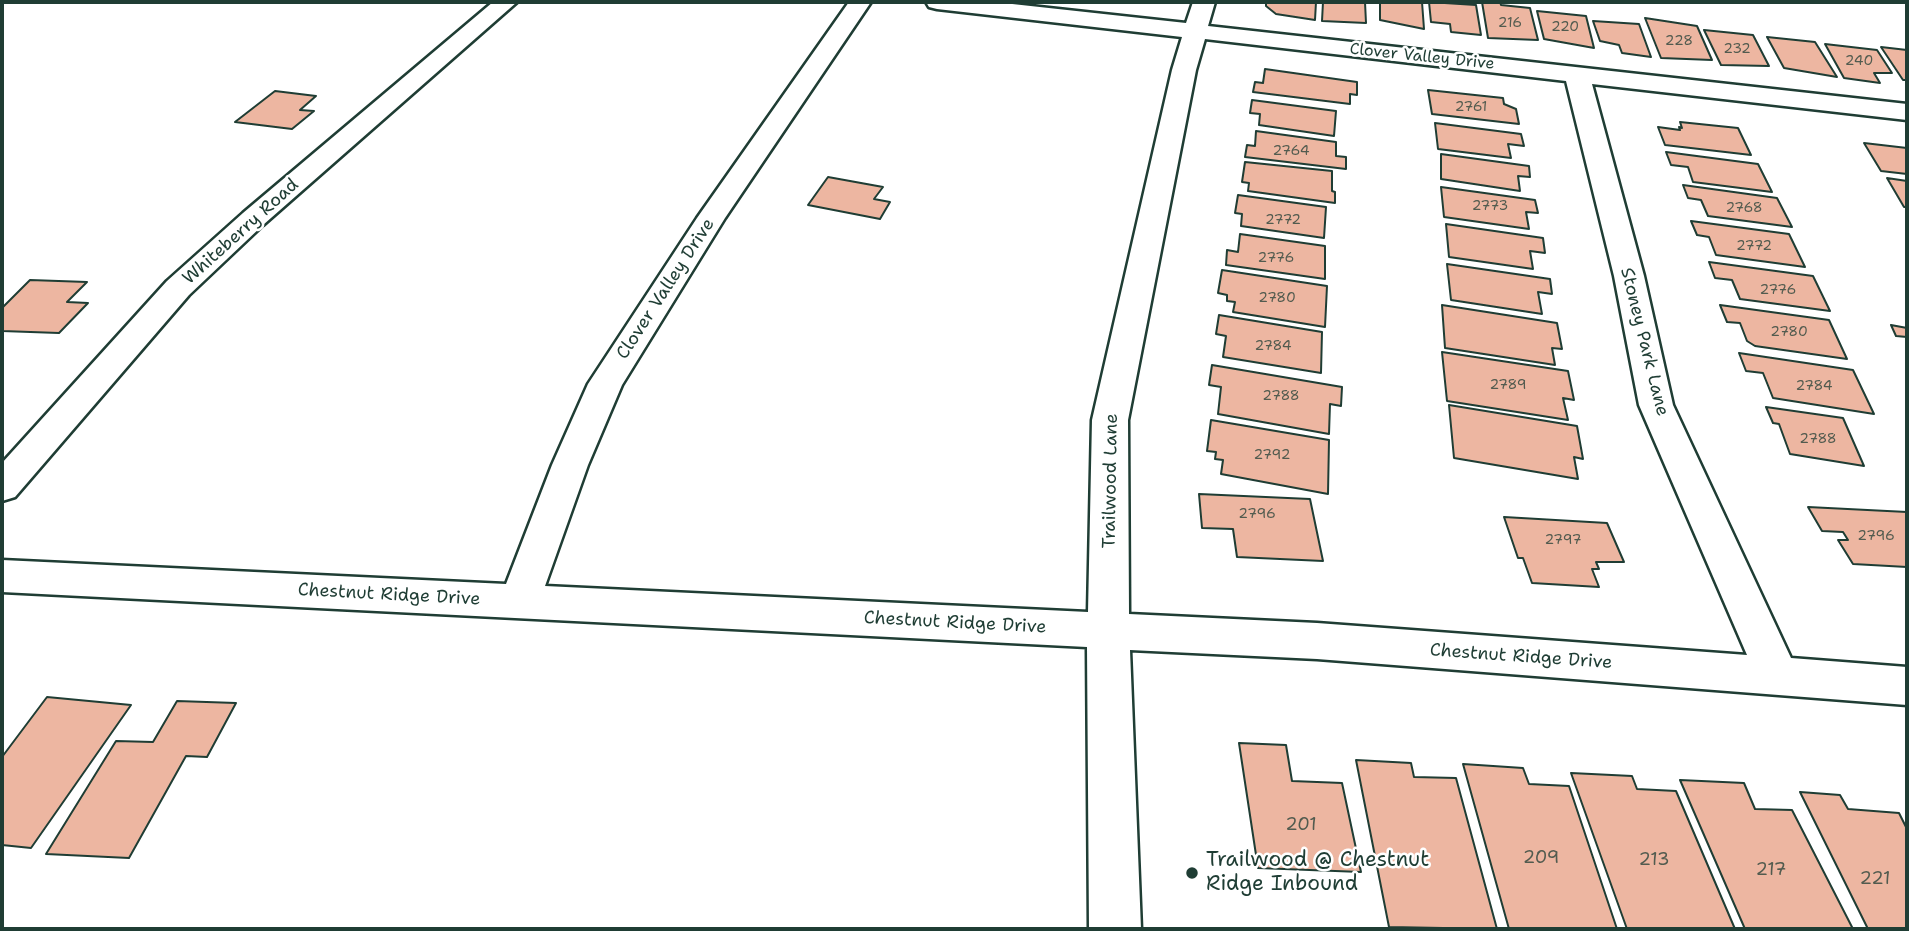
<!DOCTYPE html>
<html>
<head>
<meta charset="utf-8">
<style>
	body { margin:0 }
	#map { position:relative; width:1909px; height:931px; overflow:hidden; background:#fff; font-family:"Shantell Sans",sans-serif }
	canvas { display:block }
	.frame { position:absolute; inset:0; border:4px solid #1f3d34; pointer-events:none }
</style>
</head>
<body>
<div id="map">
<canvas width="1909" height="931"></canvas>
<div class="frame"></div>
</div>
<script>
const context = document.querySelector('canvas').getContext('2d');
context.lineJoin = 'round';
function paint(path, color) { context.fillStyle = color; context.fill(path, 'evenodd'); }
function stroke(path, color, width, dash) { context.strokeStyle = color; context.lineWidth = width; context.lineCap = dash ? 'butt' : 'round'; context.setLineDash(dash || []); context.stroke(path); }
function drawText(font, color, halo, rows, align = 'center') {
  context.font = font + ' "Shantell Sans",sans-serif'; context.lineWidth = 5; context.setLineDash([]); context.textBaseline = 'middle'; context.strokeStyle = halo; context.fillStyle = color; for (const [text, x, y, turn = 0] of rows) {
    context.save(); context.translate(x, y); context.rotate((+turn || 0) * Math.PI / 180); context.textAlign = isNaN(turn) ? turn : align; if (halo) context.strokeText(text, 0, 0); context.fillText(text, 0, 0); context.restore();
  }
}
const building = new Path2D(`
	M1266 2H1316L1315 20 1276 14 1266 6Z
	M1323 2H1365L1366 23 1322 21Z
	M1380 2H1422L1424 29 1380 20Z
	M1429 2 1476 5 1481 35 1451 32 1450 24 1431 22Z
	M1482 2H1500L1501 5 1530 8 1538 40 1488 38Z
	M1537 11 1586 16 1594 48 1544 39Z
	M1645 18 1697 26 1712 60 1661 58Z
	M1593 21 1639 24 1651 57 1622 53 1619 45 1600 41Z
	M1704 30 1753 35 1769 66 1721 65Z
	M1767 37 1815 42 1837 77 1784 68Z
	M1825 44 1877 50 1892 73H1874L1880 83 1844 78Z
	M1881 47 1907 50V80H1903Z
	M1265 69 1357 82V95L1350 94V104L1253 92 1255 82 1263 83Z
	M1428 90 1503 98 1504 104 1516 109 1519 124 1432 114Z
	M275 91 316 96 300 110 314 111 292 129 235 122Z
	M1252 100 1336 111 1334 136 1259 125 1260 114 1250 113Z
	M1680 122 1738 128 1751 155 1665 145 1658 127 1680 130 1679 127 1682 128Z
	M1435 123 1521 134 1524 146 1508 144 1511 158 1438 149Z
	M1256 131 1336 142V156L1346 157V169L1245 157 1247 145 1255 146Z
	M1864 143 1907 148V174L1881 171Z
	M1666 152 1758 164 1772 192 1693 182 1688 167 1671 165Z
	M1441 154 1529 166 1530 177 1518 176 1520 191 1441 179Z
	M1245 162 1332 171V191L1335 192V203L1248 191 1249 183 1242 182Z
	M828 177 883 187 874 199 890 202 880 219 808 205Z
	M1887 178 1907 181V207H1904Z
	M1683 185 1777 198 1792 227 1708 216 1701 200 1688 198Z
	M1441 187 1535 200 1538 213 1526 212 1529 229 1444 217Z
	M1238 195 1326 207 1324 238 1241 226 1242 214 1235 213Z
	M1691 221 1789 234 1805 267 1716 255 1709 237 1697 235Z
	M1446 224 1543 238 1545 253 1530 251 1533 269 1449 257Z
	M1240 234 1325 246V279L1226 265 1227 250 1238 252Z
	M1709 262 1813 276 1830 311 1740 299 1732 280 1715 278Z
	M1447 264 1550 279 1552 294 1538 292 1542 314 1451 300Z
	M1222 270 1327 286 1325 327 1233 312 1235 302 1227 301V295L1218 293Z
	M30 280 87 282 67 302 88 303 59 333 2 331V308Z
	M1442 305 1557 323 1562 349 1552 348 1555 365 1445 348Z
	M1720 305 1829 320 1847 359 1755 346 1747 341 1740 323 1727 322Z
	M1219 315 1322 332 1321 373 1223 357 1226 336 1216 334Z
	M1891 325 1907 328V337L1896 336Z
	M1442 352 1568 371 1574 400 1563 398 1568 420 1447 401Z
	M1739 353 1853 370 1874 414 1773 398 1763 373 1746 371Z
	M1212 365 1342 387 1341 406 1330 404 1329 434 1218 414 1221 387 1209 385Z
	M1449 405 1577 426 1583 459 1574 457 1578 479 1454 458Z
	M1766 407 1843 418 1864 466 1790 454 1779 424 1773 423Z
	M1211 420 1329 440 1328 494 1221 474 1223 460 1215 459 1216 452 1207 451Z
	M1199 494 1310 499 1323 561 1237 557 1233 529 1202 528Z
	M1808 507 1907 512V567L1853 564 1838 540H1848L1843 532 1822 531Z
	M1504 517 1607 523 1624 562H1596L1599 569H1592L1599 587 1532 583 1523 558H1518Z
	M47 697 131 705 31 848 2 845V757Z
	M177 701 236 703 207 757 186 756 129 858 46 854 116 741 153 742Z
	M1239 743 1286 745 1292 781 1342 783 1361 872 1258 868Z
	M1356 760 1411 763 1414 777 1456 778 1497 929 1389 927Z
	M1463 764 1523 768 1529 784 1569 786 1617 929H1509Z
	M1571 773 1632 776 1637 789 1676 791 1735 929H1627Z
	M1680 780 1744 783 1755 809 1792 810 1853 929H1745Z
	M1800 792 1840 795 1848 809 1899 813 1907 829V929H1868Z`);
const street = new Path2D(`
	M493 2H517L263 225 189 295 15 497 2 501V463L167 281 243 213Z
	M849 2H871L725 218 622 385 588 465 545 586 1088 612 1092 420 1172 70 1182 37 937 9 929 7 926 2H994L1186 23 1193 2H1215L1208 26 1907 104V120L1592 84 1644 276 1673 405 1791 658 1907 667V705L1317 659 1130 650 1141 929H1089L1087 647 2 592V560L506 584 552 465 588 384 697 218ZM1205 39 1566 81 1614 276 1639 405 1747 655 1317 623 1129 614 1128 420 1196 70Z`);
const markers = [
	[1192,873,7,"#1f3d34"]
];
const numberNames = [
	["216",1510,23],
	["220",1565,27],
	["228",1679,41],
	["232",1737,49],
	["240",1859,61],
	["2761",1471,107],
	["2764",1291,151],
	["2773",1490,206],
	["2768",1744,208],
	["2772",1283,220],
	["2772",1754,246],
	["2776",1276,258],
	["2776",1778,290],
	["2780",1277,298],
	["2780",1789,332],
	["2784",1273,346],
	["2789",1508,385],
	["2784",1814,386],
	["2788",1281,396],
	["2788",1818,439],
	["2792",1272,455],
	["2796",1257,514],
	["2796",1876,536],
	["2797",1563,540]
];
const farStreetnames = [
	["Clover Valley Drive",1422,57,6]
];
const streetNames = [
	["Whiteberry Road",241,232,-42],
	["Clover Valley Drive",666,289,-57],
	["Stoney Park Lane",1644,342,76],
	["Trailwood Lane",1111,481,-89],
	["Chestnut Ridge Drive",389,595,3],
	["Chestnut Ridge Drive",955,623,3],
	["Chestnut Ridge Drive",1521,657,4]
];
const nearNumbernames = [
	["201",1301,825],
	["209",1541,858],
	["213",1654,860],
	["217",1771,870],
	["221",1875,879]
];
const nearPoinames = [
	["Trailwood @ Chestnut",1206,861],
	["Ridge Inbound",1206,885]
];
paint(building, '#edb6a1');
stroke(building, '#1f3d34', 2);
stroke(street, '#1f3d34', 5);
paint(street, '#fff');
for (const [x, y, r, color] of markers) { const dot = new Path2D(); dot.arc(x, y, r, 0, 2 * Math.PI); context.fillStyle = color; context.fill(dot); stroke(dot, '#fff', 2.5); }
drawText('14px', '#525b4f', null, numberNames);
drawText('16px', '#1f3d34', '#fff', farStreetnames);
drawText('18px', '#1f3d34', '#fff', streetNames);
drawText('18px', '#525b4f', null, nearNumbernames);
drawText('21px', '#1f3d34', '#fff', nearPoinames, 'left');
</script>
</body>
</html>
